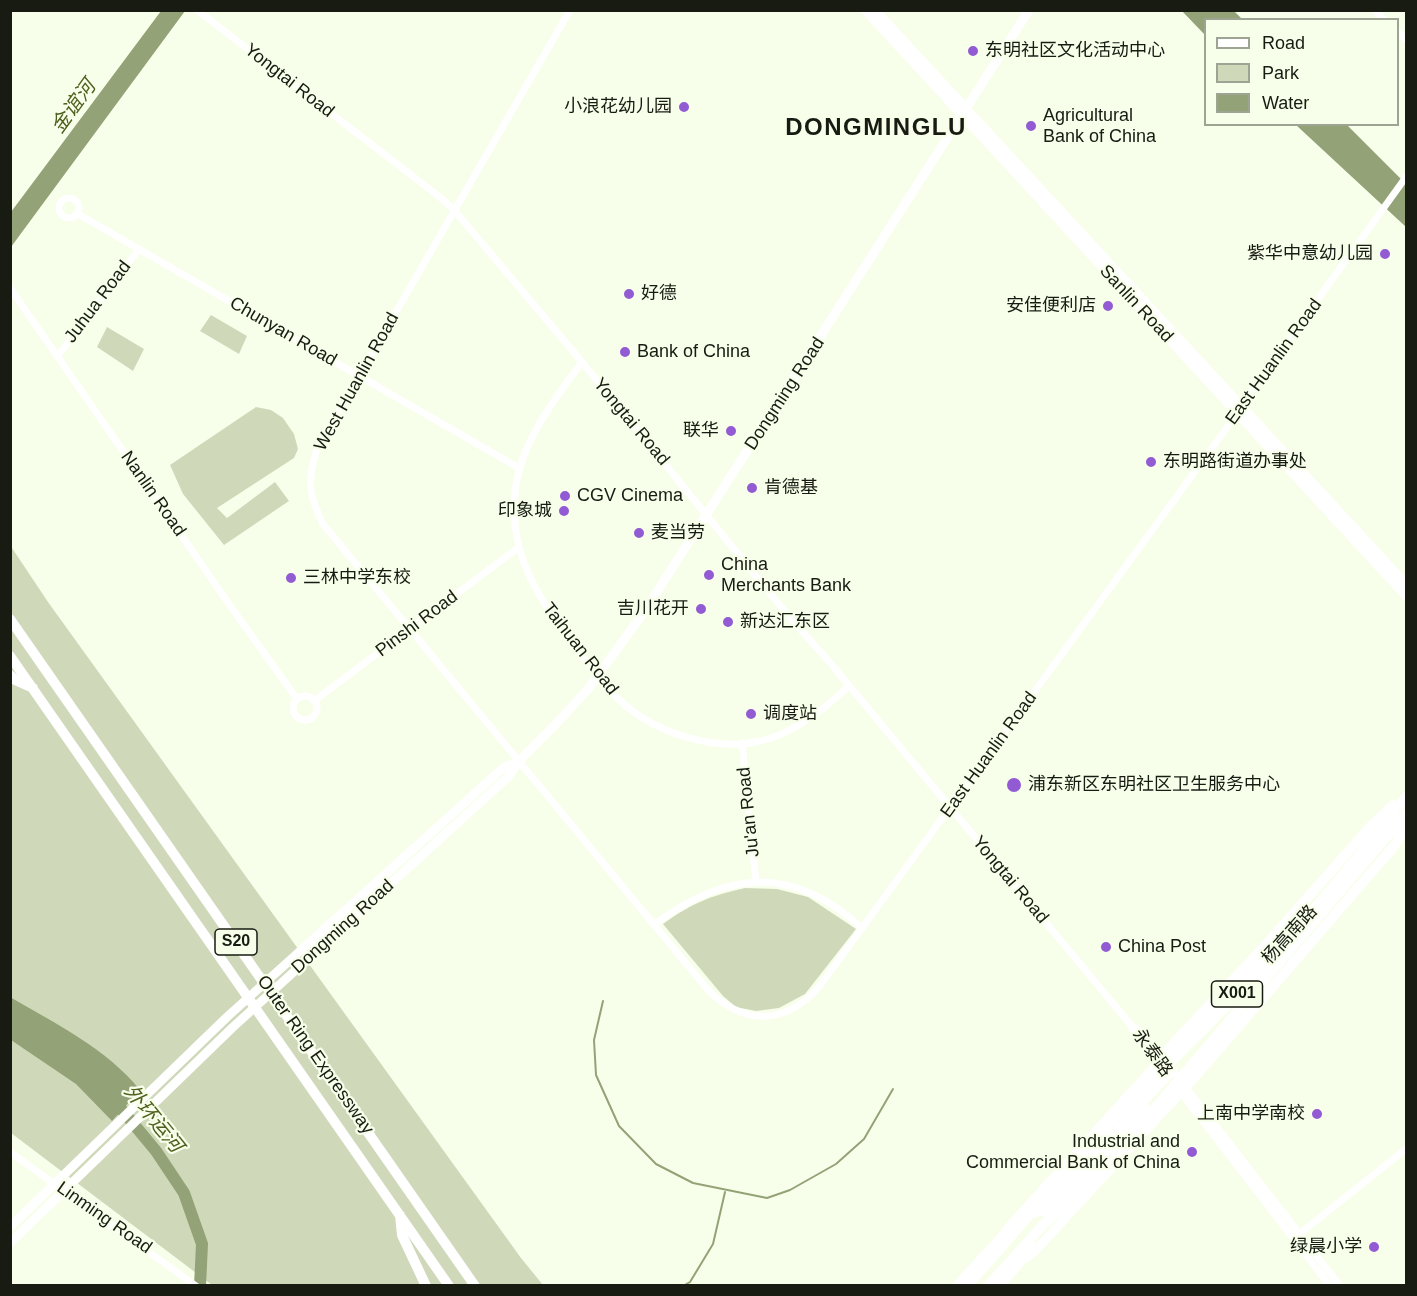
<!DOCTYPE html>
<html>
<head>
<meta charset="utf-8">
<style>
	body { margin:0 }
	#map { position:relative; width:1417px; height:1296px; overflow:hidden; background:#f7ffea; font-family:Arial,sans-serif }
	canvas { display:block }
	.frame { position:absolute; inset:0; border:12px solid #181b12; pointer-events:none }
	.legend { position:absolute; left:1204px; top:18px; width:195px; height:108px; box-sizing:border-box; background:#f7ffea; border:2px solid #9ea494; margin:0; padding:8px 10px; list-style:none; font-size:18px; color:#181b12 }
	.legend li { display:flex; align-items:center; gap:12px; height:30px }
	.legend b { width:30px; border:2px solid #9ea494 }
</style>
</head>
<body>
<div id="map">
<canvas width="1417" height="1296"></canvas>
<div class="frame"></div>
<ul class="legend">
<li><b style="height:8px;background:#fff"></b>Road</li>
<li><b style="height:16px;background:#cfd9ba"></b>Park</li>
<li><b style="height:16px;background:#94a277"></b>Water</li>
</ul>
</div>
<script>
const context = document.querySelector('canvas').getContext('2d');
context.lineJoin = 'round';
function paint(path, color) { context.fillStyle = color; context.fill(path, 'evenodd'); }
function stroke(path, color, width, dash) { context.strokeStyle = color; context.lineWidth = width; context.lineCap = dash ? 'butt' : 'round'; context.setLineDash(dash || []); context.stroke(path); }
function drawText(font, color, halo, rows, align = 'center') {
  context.font = font + ' Arial,"Noto Sans SC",sans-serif'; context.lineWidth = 4.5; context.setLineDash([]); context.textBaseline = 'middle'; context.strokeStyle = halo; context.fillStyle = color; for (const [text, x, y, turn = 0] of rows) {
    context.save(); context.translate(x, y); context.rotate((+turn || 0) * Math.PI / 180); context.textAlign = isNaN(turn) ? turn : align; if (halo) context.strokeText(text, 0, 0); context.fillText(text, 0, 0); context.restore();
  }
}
const green = new Path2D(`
	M211 315 247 336 239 354 200 331Z
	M107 327 144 349 133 371 97 347Z
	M256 407 271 410 283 418 294 434 298 449 294 458 217 508 227 518 275 482 289 501 224 545 183 494 170 465Z
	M10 545 48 602 521 1258 543 1285H212L11 1133Z
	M745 888 777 889 808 897 856 929 805 994 779 1008 756 1011 736 1007 723 996 663 924C692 903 710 896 745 888Z`);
const water = new Path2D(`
	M161 11H185L11 247V212Z
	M1182 11H1234L1242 19 1206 20 1205 35Z
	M1296 125H1347L1406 184V227Z
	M10 997C56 1024 106 1048 140 1090L112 1121 76 1084 11 1040Z`);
const stream = new Path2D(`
	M603 1001 594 1040 596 1075 619 1126 656 1164 693 1183 767 1198 790 1190 836 1164 864 1139 893 1089
	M683 1286 690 1282 713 1244 725 1192`);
const river = new Path2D(`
	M112 1098 156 1151 184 1193 202 1244 200 1286`);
const minor = new Path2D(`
	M197 10 441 198 454 210 577 356 786 613 832 665 1130 1024 1140 1031 1164 1058
	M570 10 317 449C307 481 308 494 323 524L708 990C744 1026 785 1025 819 987L1223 433 1253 389 1406 177
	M1375 10 1384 20
	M1398 32 1406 40
	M59 208a10 10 0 1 1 20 0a10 10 0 1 1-20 0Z
	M78 214 519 468
	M10 288 231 607 297 699
	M58 356 139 249
	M582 362C555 399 523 439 516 485 507 548 534 592 569 639 587 662 603 687 625 705 664 738 731 756 779 735 806 724 828 705 849 686
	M293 708a12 12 0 1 1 24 0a12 12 0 1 1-24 0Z
	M314 701 519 547
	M742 743 756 882
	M655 924C727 870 793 865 862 928
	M1131 1026 1135 1035 1159 1065
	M1170 1067 1340 1286
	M1179 1090 1330 1286
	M10 1152 196 1286
	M1298 1235 1406 1149`);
const major = new Path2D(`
	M865 10 1406 596
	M875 10 1406 584
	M1031 1214 1042 1211 1173 1070
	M1048 1215 1146 1108
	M10 1227 227 1017 503 768 517 762
	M1006 1230 1145 1077 1158 1063 1166 1061 1258 961
	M10 1243 232 1028 508 777 519 761 556 724 588 689 644 612 1029 10
	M1026 1258 1035 1251 1186 1087`);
const highway = new Path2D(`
	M10 619 475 1286
	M10 656 449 1286
	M10 675 15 680 33 688
	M1162 1056 1263 948 1371 826 1393 805
	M1186 1087 1395 845 1406 826
	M400 1215 402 1235 426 1286
	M957 1286 1012 1226
	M967 1286C1017 1230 1064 1173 1114 1119 1154 1078 1196 1038 1235 997 1295 933 1352 866 1406 797
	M988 1286 1043 1225 1075 1197 1132 1135 1406 814
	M999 1286 1021 1261 1031 1246`);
const markers = [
	[973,51,6,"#925bd3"],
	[684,107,6,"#925bd3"],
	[1031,126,6,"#925bd3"],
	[1385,254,6,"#925bd3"],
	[629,294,6,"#925bd3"],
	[1108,306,6,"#925bd3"],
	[625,352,6,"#925bd3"],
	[731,431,6,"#925bd3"],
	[1151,462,6,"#925bd3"],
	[752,488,6,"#925bd3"],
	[565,496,6,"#925bd3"],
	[564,511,6,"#925bd3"],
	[639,533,6,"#925bd3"],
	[709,575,6,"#925bd3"],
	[291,578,6,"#925bd3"],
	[701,609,6,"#925bd3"],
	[728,622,6,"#925bd3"],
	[751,714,6,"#925bd3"],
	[1014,785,8,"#925bd3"],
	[1106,947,6,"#925bd3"],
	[1317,1114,6,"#925bd3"],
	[1192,1152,6,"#925bd3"],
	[1374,1247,6,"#925bd3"]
];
const shields = [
	[236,942,42],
	[1237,994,51]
];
const shieldNames = [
	["S20",236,942],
	["X001",1237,994]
];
const poiNames = [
	["东明社区文化活动中心",985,51],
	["小浪花幼儿园",672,107,"right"],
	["Agricultural",1043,116],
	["Bank of China",1043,137],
	["紫华中意幼儿园",1373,254,"right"],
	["好德",641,294],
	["安佳便利店",1096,306,"right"],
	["Bank of China",637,352],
	["联华",719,431,"right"],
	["东明路街道办事处",1163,462],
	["肯德基",764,488],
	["CGV Cinema",577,496],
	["印象城",552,511,"right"],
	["麦当劳",651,533],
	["China",721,565],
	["Merchants Bank",721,586],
	["三林中学东校",303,578],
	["吉川花开",689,609,"right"],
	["新达汇东区",740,622],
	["调度站",763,714],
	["浦东新区东明社区卫生服务中心",1028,785],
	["China Post",1118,947],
	["上南中学南校",1305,1114,"right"],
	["Industrial and",1180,1142,"right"],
	["Commercial Bank of China",1180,1163,"right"],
	["绿晨小学",1362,1247,"right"]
];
const streetNames = [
	["Yongtai Road",289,81,38],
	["Juhua Road",98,302,-53],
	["Sanlin Road",1136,304,47],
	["Chunyan Road",283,332,30],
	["East Huanlin Road",1274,362,-54],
	["West Huanlin Road",357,382,-61],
	["Dongming Road",785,394,-57],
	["Yongtai Road",631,422,50],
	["Nanlin Road",153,494,55],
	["Pinshi Road",417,624,-37],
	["Taihuan Road",580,649,52],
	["East Huanlin Road",989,755,-54],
	["Ju'an Road",749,812,-96],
	["Yongtai Road",1010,880,50],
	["Dongming Road",343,927,-42],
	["杨高南路",1290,935,-48],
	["永泰路",1152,1053,54],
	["Outer Ring Expressway",315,1055,55],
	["Linming Road",104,1218,35]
];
const waterNames = [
	["金谊河",74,107,-54],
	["外环运河",153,1119,51]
];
const districtNames = [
	["DONGMINGLU",876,128]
];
paint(green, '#cfd9ba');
paint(water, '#94a277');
stroke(stream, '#94a277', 2);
stroke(river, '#94a277', 12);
stroke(minor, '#fff', 7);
stroke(major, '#fff', 9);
stroke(highway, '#fff', 10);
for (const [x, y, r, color] of markers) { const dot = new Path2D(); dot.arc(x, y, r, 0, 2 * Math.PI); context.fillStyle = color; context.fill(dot); stroke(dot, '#f7ffea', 2); }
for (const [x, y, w] of shields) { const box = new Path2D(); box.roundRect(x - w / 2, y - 13, w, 26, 4.5); context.fillStyle = '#f7ffea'; context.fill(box); stroke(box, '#181b12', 1.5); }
drawText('bold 16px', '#181b12', null, shieldNames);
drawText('18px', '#181b12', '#f7ffea', poiNames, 'left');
drawText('18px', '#181b12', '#f7ffea', streetNames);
drawText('italic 20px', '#4f601e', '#f7ffea', waterNames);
context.letterSpacing = '1.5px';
drawText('bold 24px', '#181b12', '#f7ffea', districtNames);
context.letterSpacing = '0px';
</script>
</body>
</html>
